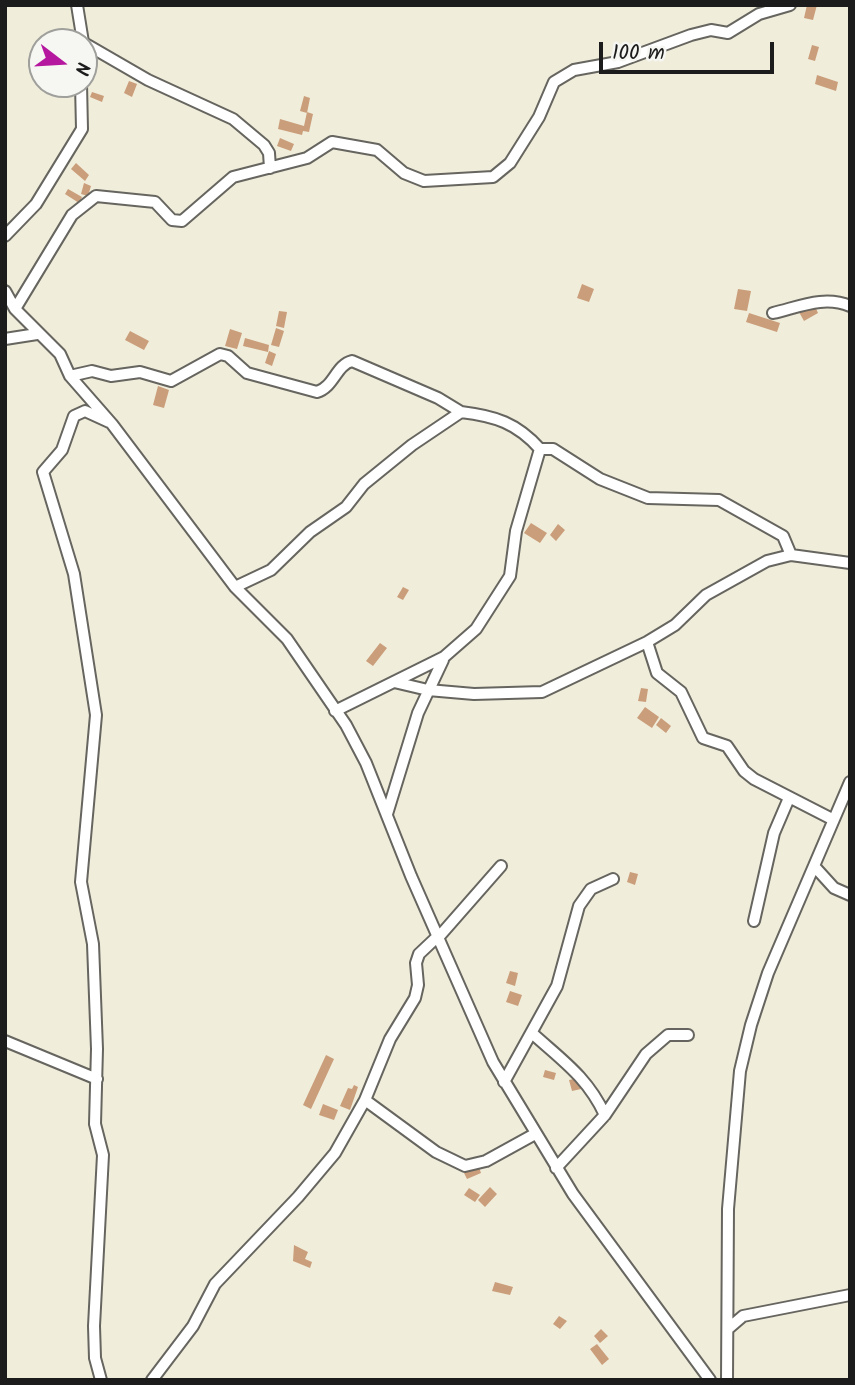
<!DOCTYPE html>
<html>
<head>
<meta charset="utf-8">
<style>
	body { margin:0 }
	#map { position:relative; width:855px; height:1385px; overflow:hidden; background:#f0eddb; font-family:Kalam,sans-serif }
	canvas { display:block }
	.frame { position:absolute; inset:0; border:7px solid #1c1c1c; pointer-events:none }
	.north { position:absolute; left:28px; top:28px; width:70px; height:70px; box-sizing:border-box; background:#f6f6f2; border:2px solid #9f9f9c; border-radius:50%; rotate:107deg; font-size:19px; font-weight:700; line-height:28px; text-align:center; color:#1c1c1c }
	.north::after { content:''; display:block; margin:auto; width:24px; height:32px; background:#b5179e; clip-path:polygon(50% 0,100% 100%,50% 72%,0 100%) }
	.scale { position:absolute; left:599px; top:42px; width:175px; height:32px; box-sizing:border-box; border:4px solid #1c1c1c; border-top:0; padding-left:9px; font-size:21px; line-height:24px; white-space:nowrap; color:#1c1c1c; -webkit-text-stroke:5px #f6f6f2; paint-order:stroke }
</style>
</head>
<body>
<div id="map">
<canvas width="855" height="1385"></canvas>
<div class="frame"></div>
<div class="north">N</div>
<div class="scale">100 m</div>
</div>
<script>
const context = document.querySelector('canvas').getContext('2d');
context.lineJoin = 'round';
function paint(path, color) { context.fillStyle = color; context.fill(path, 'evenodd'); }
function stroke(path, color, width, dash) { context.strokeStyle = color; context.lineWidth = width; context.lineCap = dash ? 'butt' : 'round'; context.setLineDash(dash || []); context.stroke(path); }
const building = new Path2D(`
	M807 5H817L813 20 804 18Z
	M812 45 819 47 815 61 808 59Z
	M817 75 838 82 836 91 815 84Z
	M129 81 137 84 132 97 124 93Z
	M92 92 104 96 102 102 90 97Z
	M304 96 310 98 307 113 300 111Z
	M307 112 313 114 309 132 303 131 302 135 278 129 280 119 304 126Z
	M280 138 294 144 291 151 277 146Z
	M76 163 89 175 85 181 71 169Z
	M84 183 91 186 88 196 81 194Z
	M68 189 82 197 79 203 65 194Z
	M582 284 594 289 589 302 577 298Z
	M738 289 751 291 747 311 734 309Z
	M814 304 818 313 804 321 799 312Z
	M279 311 287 312 284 328 276 326Z
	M749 313 780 323 777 332 746 322Z
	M276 328 284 331 279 347 271 345Z
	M230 329 242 333 237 349 225 346Z
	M130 331 149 341 144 350 125 340Z
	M245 338 269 345 268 352 243 346Z
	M269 351 276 354 272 366 265 363Z
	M158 386 169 390 164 408 153 405Z
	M531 523 547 533 540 543 524 533Z
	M558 524 565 530 556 541 550 535Z
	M403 587 409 590 403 600 397 597Z
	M380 643 387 648 373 666 366 661Z
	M641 688 648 689 646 702 638 701Z
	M645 707 659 717 652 728 637 718Z
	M661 718 671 726 666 733 656 725Z
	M630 872 638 874 635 885 627 882Z
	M510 971 518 973 515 986 506 983Z
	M510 991 522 995 518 1006 506 1002Z
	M326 1055 334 1059 311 1109 303 1105Z
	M545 1070 556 1073 554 1080 543 1077Z
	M579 1078 581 1089 572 1091 569 1080Z
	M354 1085 358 1087 350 1110 340 1106 348 1088 352 1089Z
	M323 1104 338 1110 334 1120 319 1115Z
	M479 1167 481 1173 467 1179 464 1173Z
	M490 1187 497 1194 485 1207 478 1200Z
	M469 1188 480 1195 475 1202 464 1195Z
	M294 1245 308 1252 305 1259 312 1262 310 1268 293 1261Z
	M495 1282 513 1287 510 1295 492 1291Z
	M559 1316 567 1321 560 1329 553 1324Z
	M601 1329 608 1336 600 1343 594 1336Z
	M597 1344 609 1359 602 1365 590 1349Z`);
const street = new Path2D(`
	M77 5 83 42
	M84 43 148 80 233 119 264 145 269 153 270 168
	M84 44V58
	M5 236 36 204 82 129 81 84
	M5 291 15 309 60 354 70 376 112 424 235 587 287 639 346 725 366 763 411 876 493 1062 573 1194 710 1380
	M15 309 72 215 96 196 155 202 172 220 182 221 233 177 307 158 332 142 377 150 404 173 424 181 493 177 510 163 539 117 554 82 574 70 618 62 691 35 711 30 728 33 759 14 790 5
	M773 313C799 307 824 295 850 306
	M5 339 37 334
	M70 376 92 371 111 376 140 372 171 381 220 354 228 356 247 373 317 392C334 387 336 365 352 361L438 398 461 412
	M235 587 271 570 310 532 346 507 364 484 412 445 461 412C495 416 517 423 540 449H553L600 479 648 498 719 500 783 536 791 555
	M647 642 657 673 681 692 703 738 727 746 744 771 754 779 832 819
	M394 682 428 690 474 694 542 692 647 642 675 625 706 595 767 561 791 555 850 563
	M335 711 444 657 476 629 510 576 516 531 540 449
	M387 814 418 713 443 660
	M814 866 834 888 850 895
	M754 921 774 833 789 798
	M437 939 501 866
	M533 1034C563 1061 587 1077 605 1115
	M5 1041 97 1079
	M504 1082 557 986 579 906 591 889 613 879
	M365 1100 436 1152 465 1166 486 1161 535 1134
	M556 1168 605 1115 646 1054 668 1035H688
	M729 1328 743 1316 850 1295
	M101 1380 95 1358 94 1326 103 1155 95 1124 97 1049 93 944 81 882 96 715 74 574 43 472 62 450 74 416 85 411 109 422
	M152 1380 193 1326 215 1284 298 1197 335 1153 365 1100 390 1039 415 998 418 985 416 963 419 954 437 937
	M727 1380 728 1209 740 1071 751 1025 768 973 850 782`);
paint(building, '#ca9e7a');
stroke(street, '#66655f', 14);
stroke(street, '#fff', 10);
</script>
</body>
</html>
